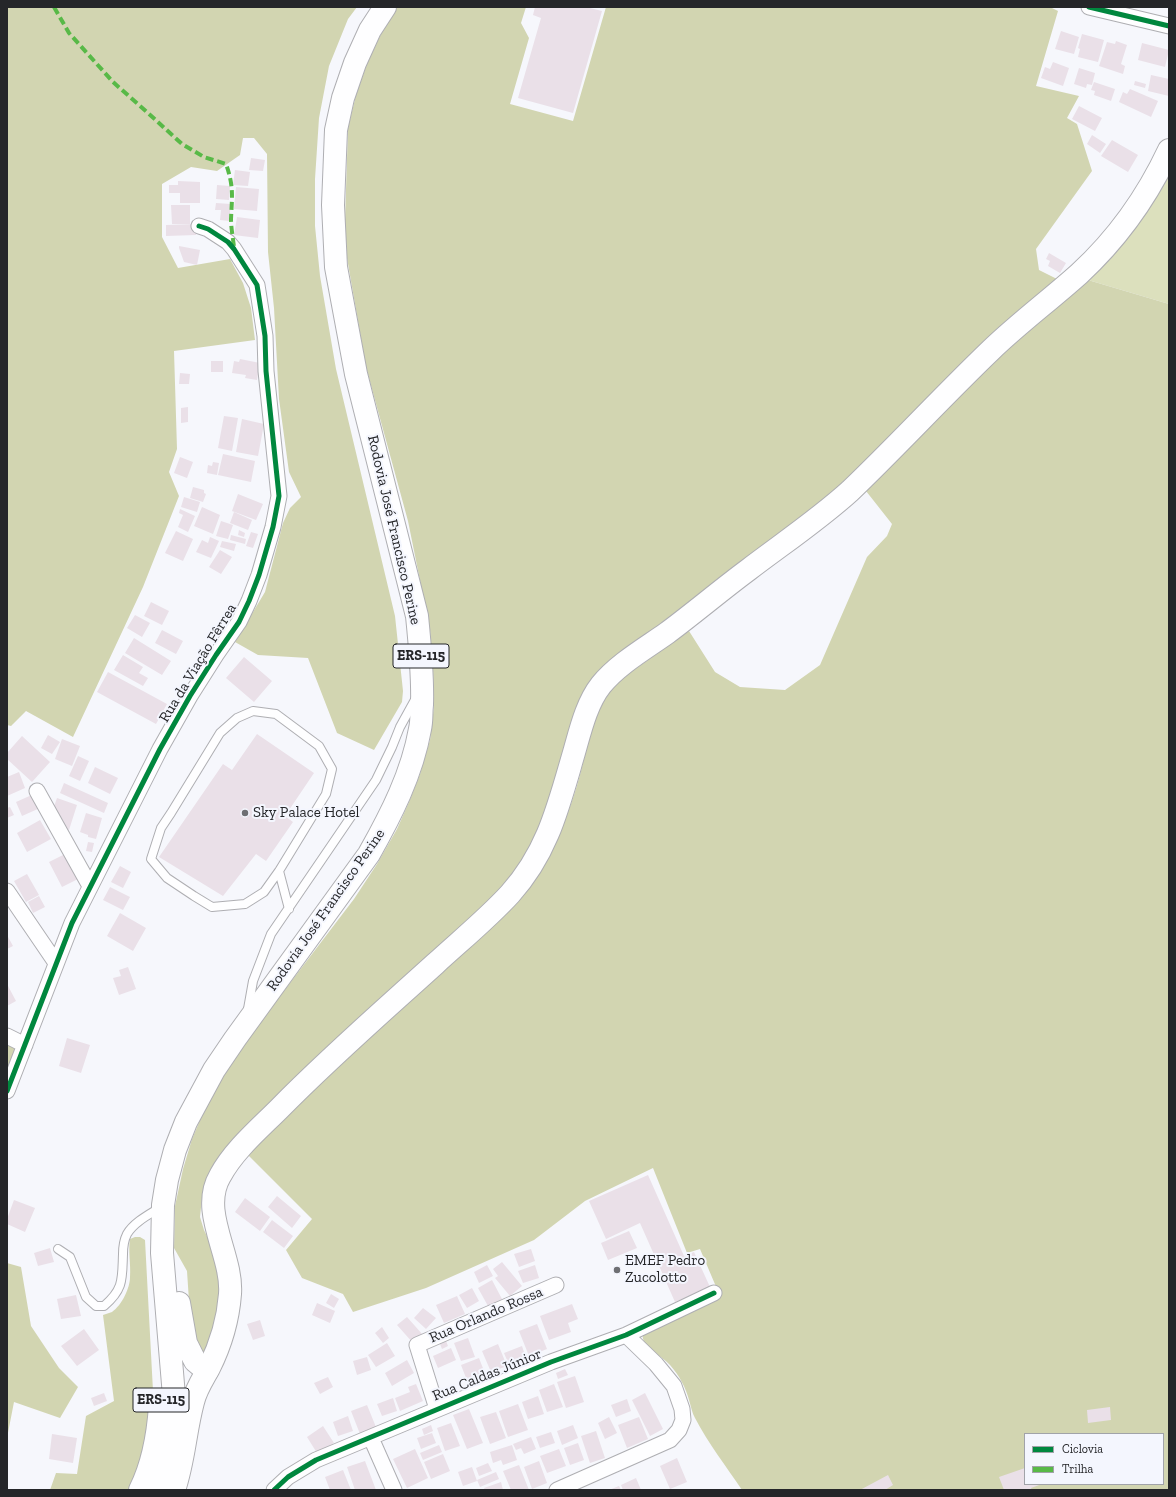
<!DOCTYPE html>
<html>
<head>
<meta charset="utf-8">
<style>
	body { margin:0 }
	#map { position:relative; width:1176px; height:1497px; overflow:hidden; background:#f6f7fc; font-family:"Zilla Slab",serif }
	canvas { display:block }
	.frame { position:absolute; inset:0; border:8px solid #252629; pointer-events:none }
	.legend { position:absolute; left:1024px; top:1433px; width:140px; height:52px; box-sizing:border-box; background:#f4f6fe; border:1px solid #a1a3a9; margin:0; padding:5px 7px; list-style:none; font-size:12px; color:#252629 }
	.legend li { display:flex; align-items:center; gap:8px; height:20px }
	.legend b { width:20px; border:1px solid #a1a3a9 }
</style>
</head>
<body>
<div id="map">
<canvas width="1176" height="1497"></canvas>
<div class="frame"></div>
<ul class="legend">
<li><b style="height:5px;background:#00873e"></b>Ciclovia</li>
<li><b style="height:5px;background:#58b947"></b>Trilha</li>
</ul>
</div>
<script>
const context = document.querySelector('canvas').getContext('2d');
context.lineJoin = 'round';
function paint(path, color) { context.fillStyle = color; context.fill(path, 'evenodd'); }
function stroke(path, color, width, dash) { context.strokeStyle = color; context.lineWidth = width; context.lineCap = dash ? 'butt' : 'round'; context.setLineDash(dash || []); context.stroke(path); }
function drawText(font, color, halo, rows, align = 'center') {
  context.font = font + ' "Zilla Slab",serif'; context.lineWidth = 4; context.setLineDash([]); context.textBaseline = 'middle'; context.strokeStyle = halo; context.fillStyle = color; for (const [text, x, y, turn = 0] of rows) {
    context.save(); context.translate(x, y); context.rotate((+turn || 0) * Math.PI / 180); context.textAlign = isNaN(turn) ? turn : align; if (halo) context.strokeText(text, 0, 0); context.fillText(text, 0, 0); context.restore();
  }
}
const green = new Path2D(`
	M1169 173V304L1088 280Z`);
const forest = new Path2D(`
	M7 7H357L348 19 329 66 319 118 315 179V226L320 276 336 369 395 616 403 691 402 702 374 750 337 733 308 658 258 655 235 642 265 592 283 523 290 508 301 497 289 472 279 399 274 308 268 252 267 154 254 138H243L240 155 217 171 191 167 162 184V237L178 268 230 259 243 283 251 308 255 340 174 351 177 449 169 472 179 496 143 587 73 737 26 711 11 726 7 725Z
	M397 7H526L521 23 529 38 510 104 573 121 606 7H1050L1058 11 1036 86 1079 96 1067 118 1077 124 1092 171 1036 249 1039 270 1059 280 850 481 683 609 623 652 531 849 504 888 209 1178 202 1198 200 1217 204 1230 222 1268 225 1292 210 1353 199 1354 189 1301 187 1271 174 1248 175 1206 183 1169 192 1139 210 1097 228 1069 248 1038 354 899 377 864 397 829 409 802 420 774 430 740 434 706 433 667 430 630 408 521 366 367 347 258 345 220 348 128 356 95 367 64 381 34Z
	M1088 280 1169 304V1490H742C726 1466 708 1443 695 1418 692 1413 691 1406 689 1400 686 1388 679 1375 670 1365 663 1357 640 1345 643 1335L720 1296 700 1249 687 1253 653 1168 585 1201 534 1240 426 1288 353 1312 343 1294 302 1278 286 1250 312 1219 245 1152 558 838C564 823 570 808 575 792 588 753 590 709 621 679L689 631 715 672 740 687 785 690 820 665 867 557 887 536 892 524 866 491 947 408 1011 346ZM1025 1434H1163V1484H1025Z
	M7 1040 17 1046 7 1072Z
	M135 1237H140L145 1240 155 1429 136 1490H50L56 1473 77 1474 86 1416 114 1401 103 1315C106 1314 109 1313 112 1312 122 1305 130 1288 130 1277 131 1264 128 1252 130 1239Z
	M7 1263 21 1267 31 1326 59 1368 78 1387 60 1418 14 1402 7 1438Z`);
const building = new Path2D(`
	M535 7H586L602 11 573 113 518 98 541 18 533 15Z
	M1061 31 1079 37 1074 54 1055 49Z
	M1082 34 1104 40 1098 62 1078 57 1080 49 1078 48Z
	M1116 41 1127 45 1121 64 1125 66 1123 74 1099 66 1107 42 1115 44Z
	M1142 43 1169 50 1165 67 1138 60Z
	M1053 62 1069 68 1063 86 1041 78 1045 67 1050 69Z
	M1079 68 1095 73 1092 85 1087 84 1086 88 1074 84Z
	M1151 75 1169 79 1168 84H1169V96L1148 91Z
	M1135 81 1146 84 1145 88 1134 85Z
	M1094 82 1115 89 1111 101 1094 95 1095 91 1091 90Z
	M1130 89 1158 101 1151 117 1119 102 1123 92 1127 94Z
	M1079 106 1102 118 1095 131 1072 119Z
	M1092 135 1106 144 1100 153 1087 144Z
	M1112 140 1138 155 1128 172 1101 156Z
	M251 158 265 160 263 171 249 170Z
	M235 170 250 172 248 186 233 185Z
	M178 181 200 182V203H180V193H169V185H178Z
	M217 185 230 186 229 200 216 199Z
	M236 187 259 189 257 211 234 209Z
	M216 203 231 204 229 221 220 220 221 210H215Z
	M171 205H190V224H172Z
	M237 217 260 220 258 238 234 235Z
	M196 224V235L166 236V225Z
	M179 246 200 250 197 265 184 262 179 248Z
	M1049 253 1066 263 1060 273 1048 266 1050 261 1046 259Z
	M240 359 260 363 257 380 245 378 246 375 232 373 234 361 239 362Z
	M211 361H223V372H211Z
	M180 373 190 374 189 384H179Z
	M188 407V422L181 423V408Z
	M224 416 238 418 232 451 218 448Z
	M242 419 264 424 258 456 236 452Z
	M223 454 255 461 251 482 218 475Z
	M180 457 193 462 187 478 174 473Z
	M213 462 219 463 217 475 207 473 208 465 212 466Z
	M193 487 204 490V493L206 494 203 502 190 498Z
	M238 494 263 504 256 520 232 511Z
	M184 497 200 502 197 512 181 507Z
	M202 507 220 515 213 534 194 526Z
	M180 509 195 516 188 532 178 527 183 515 179 513Z
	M234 512 252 520 248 530 230 523Z
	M221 521 233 525 228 539 216 536Z
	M239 530 245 533 244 537 238 535Z
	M176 531 193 539 183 561 165 553Z
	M251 532 258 534 253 548 246 546Z
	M231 535 246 539 245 544 230 540Z
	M210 537 219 541 211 558 196 552 202 540 208 543Z
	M222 541 236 544 234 551 220 547Z
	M220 550 232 557 221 574 209 567Z
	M151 602 169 611 162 625 144 616Z
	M135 615 150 623 142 637 127 628Z
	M162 630 183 641 176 654 155 643Z
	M134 638 171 661 162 675 125 653Z
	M123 655 143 667 139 673 148 678 143 686 114 670Z
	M244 657 272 681 254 702 226 678Z
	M108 672 167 704 156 724 97 692Z
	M257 734 314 773 285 816 293 822 266 861 256 854 223 896 159 857 223 764 232 770Z
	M48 735 60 742 52 754 41 748Z
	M22 736 50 762 32 782 7 759V753Z
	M62 739 80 746 72 766 55 759Z
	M78 756 89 761 80 781 69 776Z
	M95 767 118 778 110 794 88 783Z
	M19 772 25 788 7 796V777Z
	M64 783 108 803 104 813 60 793Z
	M34 794 40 808 22 816 16 802Z
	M57 798 77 805 69 830 61 827 63 820 51 815Z
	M10 807 14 815 7 818V808Z
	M86 813 102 818 96 839 88 837V835L80 832Z
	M40 820 51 839 27 852 17 833Z
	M88 842 94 843 92 852 86 851Z
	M69 852 82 877 62 887 49 862Z
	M120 866 131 872 123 888 111 882Z
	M27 874 39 895 26 902 14 881Z
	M110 887 130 897 123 910 103 900Z
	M39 896 45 907 33 913 28 902Z
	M120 913 146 928 133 951 107 936Z
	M7 935 13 946 7 949Z
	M128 967 136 989 119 995 113 978 121 976 119 970Z
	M7 984 16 1001 7 1006Z
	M67 1038 90 1045 81 1073 59 1066Z
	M648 1175 684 1256 694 1252 710 1287 675 1302 640 1223 606 1239 589 1201Z
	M277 1196 301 1216 292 1228 268 1207Z
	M245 1198 270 1217 260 1231 235 1212Z
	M14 1200 35 1208 25 1232 7 1224V1219Z
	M272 1220 293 1236 284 1248 263 1232Z
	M629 1231 637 1248 608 1260 601 1243Z
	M50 1248 54 1262 38 1266 34 1253Z
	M531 1249 535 1261 519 1267 514 1254Z
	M502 1262 522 1286 510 1296 495 1278 498 1276 493 1269Z
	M487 1265 493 1276 479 1283 474 1272Z
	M535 1265 539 1278 523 1283 518 1271Z
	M492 1280 502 1299 488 1306 478 1288Z
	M472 1288 479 1301 467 1308 459 1295Z
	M331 1294 339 1299 334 1308 326 1303Z
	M76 1295 81 1316 61 1319 57 1299Z
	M457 1296 465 1314 444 1323 436 1305Z
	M317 1303 335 1311 330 1323 312 1315Z
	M572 1304 578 1319 568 1323 571 1332 549 1340 540 1316Z
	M423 1308 436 1318 426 1329 414 1318Z
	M407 1317 423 1335 413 1343 397 1325Z
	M260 1320 265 1336 253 1340 247 1324Z
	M537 1324 547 1349 529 1356 519 1331Z
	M382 1327 389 1338 383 1343 375 1333Z
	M84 1329 99 1350 77 1366 61 1346Z
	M468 1338 475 1357 461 1361 454 1343Z
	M446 1341 448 1346 442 1349 440 1344Z
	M387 1343 395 1356 376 1367 368 1355Z
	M498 1344 507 1366 491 1372 482 1351Z
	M522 1346 526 1358 509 1365 504 1353Z
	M451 1348 456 1360 438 1368 433 1356Z
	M367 1357 371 1370 357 1375 353 1361Z
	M479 1358 486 1376 468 1383 461 1365Z
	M407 1360 414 1373 392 1386 385 1373Z
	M565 1369 568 1375 558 1379 556 1373Z
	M575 1376 584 1402 566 1408 557 1382Z
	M328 1377 333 1387 320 1394 314 1383Z
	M416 1384 423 1401 400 1411 395 1398 410 1392 408 1387Z
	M554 1384 563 1407 547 1412 539 1390Z
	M104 1393 107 1401 94 1406 91 1398Z
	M645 1393 663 1429 650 1436 632 1400Z
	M538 1396 544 1414 528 1419 522 1402Z
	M393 1398 397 1411 382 1416 377 1404Z
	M627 1399 631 1411 616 1417 611 1405Z
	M518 1404 528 1430 508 1437 499 1411Z
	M367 1405 376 1427 360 1434 351 1411Z
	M1110 1407 1111 1420 1088 1423 1087 1410Z
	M469 1409 483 1443 467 1449 453 1415Z
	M496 1412 506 1438 490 1444 480 1417Z
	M348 1416 353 1431 338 1436 333 1422Z
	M609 1417 617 1433 605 1439 598 1423Z
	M639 1417 648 1439 627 1448 618 1425Z
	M451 1423 460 1446 445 1451 437 1428Z
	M431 1425 433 1431 424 1435 422 1429Z
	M573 1425 578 1438 562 1445 557 1431Z
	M323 1426 334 1443 317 1453 307 1437Z
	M596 1431 605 1458 590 1463 581 1436Z
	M551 1432 555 1443 540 1448 536 1437Z
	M432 1433 436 1443 421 1449 417 1438Z
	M52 1434 77 1438 73 1463 49 1459Z
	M531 1437 536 1449 524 1454 521 1448 516 1450 513 1444Z
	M578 1443 584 1460 570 1465 564 1448Z
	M439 1445 442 1452 423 1460 420 1453Z
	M512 1445 517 1460 503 1465 501 1460 493 1463 490 1452Z
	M415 1449 428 1478 407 1488 393 1459Z
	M559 1449 566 1466 547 1473 540 1456Z
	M443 1454 450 1471 431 1479 424 1462Z
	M677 1458 687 1482 670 1489 660 1466Z
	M365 1461 376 1490H355L347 1467Z
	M539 1461 547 1483 532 1489 524 1467Z
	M488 1463 492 1471 479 1476 476 1468Z
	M519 1465 529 1490H511L503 1471Z
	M472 1467 477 1481 463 1486 458 1472Z
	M1025 1468V1484H1042L1031 1488 1032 1490H1004L999 1477Z
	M343 1470 351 1490H330L325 1477Z
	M496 1472 499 1479 480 1487 477 1480Z
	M888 1475 893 1485 885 1490H860Z
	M636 1478 641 1490H623L621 1485Z
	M501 1482 503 1490H485L484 1488Z
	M619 1486 621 1490H609Z`);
const lane = new Path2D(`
	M279 871 264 892 245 904 212 907 194 896 167 878 151 859 161 828 171 813 220 733 237 718 253 711 276 714 319 746 332 769 326 794 279 871 289 909
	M248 1009 253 981 271 934 376 780 392 747 400 727 416 698
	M58 1249 70 1257 86 1297 96 1306H104C124 1289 122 1279 123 1254 123 1247 124 1240 127 1234 134 1222 150 1214 161 1207`);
const street = new Path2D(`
	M1089 7 1169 26
	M37 791 90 886
	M7 891 56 963
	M7 1036 25 1045
	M7 1091 72 923 160 749 190 696 216 655 239 622 249 601 259 575 273 527 279 496 266 371 265 336 257 285 234 249 228 242 208 229 199 226
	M437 1409 417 1345 556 1285
	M371 1438 394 1490
	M274 1490 288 1477 316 1460 551 1362 626 1335 714 1293
	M557 1490 670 1440 679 1430 683 1420 682 1409 674 1386 656 1364 626 1335`);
const secondary = new Path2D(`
	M174 1490C184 1461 185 1432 193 1402 196 1389 203 1379 209 1368 221 1344 228 1321 230 1294 233 1255 199 1212 220 1176 234 1150 259 1129 279 1109 329 1058 382 1012 435 964 460 941 487 919 510 894 547 853 558 808 573 756 580 732 586 704 601 685 618 664 646 648 667 633 694 613 721 590 748 570 782 544 818 520 850 491 898 445 943 396 991 350 1019 323 1050 300 1079 274 1117 239 1147 197 1169 150`);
const primary = new Path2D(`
	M179 1303 186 1343 195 1361 207 1371
	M140 1490C153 1464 158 1435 160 1406
	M158 1490 169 1460 175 1408 162 1253 163 1205 167 1180 175 1150 186 1122 214 1070 235 1039 369 854C391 815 412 774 420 729 422 721 421 713 422 705 423 675 420 646 417 616L356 374 336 267 333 205 336 130 343 98 355 63 370 30 385 7`);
const quiet = new Path2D(`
	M54 7 69 33 113 82 148 113 182 144 204 157 226 164C234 187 232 196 231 219 231 228 233 238 234 247`);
const cycleway = new Path2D(`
	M1089 7 1169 26
	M7 1091 72 923 160 749 190 696 216 655 239 622 249 601 259 575 273 527 279 496 266 371 265 336 257 285 234 249 228 242 208 229 199 226
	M274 1490 288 1477 316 1460 551 1362 626 1335 714 1293`);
const markers = [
	[245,813,4,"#6e6f73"],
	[617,1270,4,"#6e6f73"]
];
const shields = [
	[421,656,56],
	[161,1400,56]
];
const shieldNames = [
	["ERS-115",421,656],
	["ERS-115",161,1400]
];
const streetNames = [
	["Rodovia José Francisco Perine",394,530,77],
	["Rua da Viação Fêrrea",198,663,-59],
	["Rodovia José Francisco Perine",326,910,-55],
	["Rua Orlando Rossa",486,1315,-23],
	["Rua Caldas Júnior",487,1375,-22]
];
const poiNames = [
	["Sky Palace Hotel",253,813],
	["EMEF Pedro",625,1261],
	["Zucolotto",625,1278]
];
paint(green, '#dce0bd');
paint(forest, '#d2d5b1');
paint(building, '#eae0e8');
stroke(lane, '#aeaeb2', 10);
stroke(street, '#aeaeb2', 17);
stroke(secondary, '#aeaeb2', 24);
stroke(primary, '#aeaeb2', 24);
stroke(lane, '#fefeff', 8);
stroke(street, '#fefeff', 15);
stroke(secondary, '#fefeff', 22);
stroke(primary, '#fefeff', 22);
stroke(quiet, '#58b947', 4, [8, 4]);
stroke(cycleway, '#00873e', 5);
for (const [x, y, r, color] of markers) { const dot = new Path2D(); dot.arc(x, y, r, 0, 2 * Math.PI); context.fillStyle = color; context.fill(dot); stroke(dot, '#f4f6fe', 1.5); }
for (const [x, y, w] of shields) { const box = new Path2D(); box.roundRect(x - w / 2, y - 12, w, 24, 3); context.fillStyle = '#f4f6fe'; context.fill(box); stroke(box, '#252629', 1); }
drawText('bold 14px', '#252629', null, shieldNames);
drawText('15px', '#252629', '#f4f6fe', streetNames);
drawText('15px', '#252629', '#f4f6fe', poiNames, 'left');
</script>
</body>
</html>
